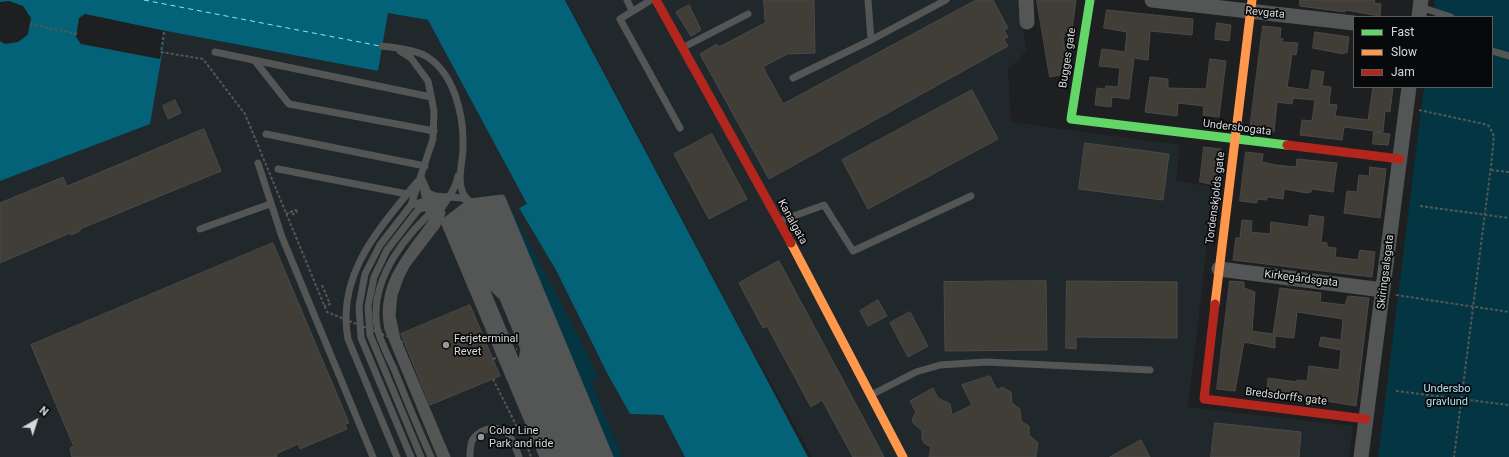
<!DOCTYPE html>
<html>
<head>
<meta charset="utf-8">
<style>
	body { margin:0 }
	#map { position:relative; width:1509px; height:457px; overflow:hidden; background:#1e1f20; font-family:Roboto,sans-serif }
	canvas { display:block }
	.legend { position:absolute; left:1353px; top:16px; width:140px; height:72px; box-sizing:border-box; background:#08090a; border:1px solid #5b5c5d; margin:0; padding:5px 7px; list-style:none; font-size:12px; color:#d8d9da }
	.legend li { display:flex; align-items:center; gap:8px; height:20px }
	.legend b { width:20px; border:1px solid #5b5c5d }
	.north { position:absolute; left:16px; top:401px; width:40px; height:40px; -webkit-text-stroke:3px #08090a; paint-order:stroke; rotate:39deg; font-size:11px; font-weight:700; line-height:16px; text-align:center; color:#d8d9da }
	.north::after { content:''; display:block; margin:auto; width:14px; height:18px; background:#d8d9da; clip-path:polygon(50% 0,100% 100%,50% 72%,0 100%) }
</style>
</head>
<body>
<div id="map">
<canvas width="1509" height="457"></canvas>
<ul class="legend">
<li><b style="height:5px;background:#63d668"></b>Fast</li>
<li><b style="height:5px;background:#ff974d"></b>Slow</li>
<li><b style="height:5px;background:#b3261e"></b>Jam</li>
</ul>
<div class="north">N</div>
</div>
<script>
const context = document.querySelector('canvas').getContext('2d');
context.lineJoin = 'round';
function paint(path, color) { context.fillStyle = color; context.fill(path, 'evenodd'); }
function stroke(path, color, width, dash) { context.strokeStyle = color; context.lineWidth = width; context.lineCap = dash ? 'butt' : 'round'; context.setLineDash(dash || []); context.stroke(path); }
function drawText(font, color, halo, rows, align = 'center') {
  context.font = font + ' Roboto,sans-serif'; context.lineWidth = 3.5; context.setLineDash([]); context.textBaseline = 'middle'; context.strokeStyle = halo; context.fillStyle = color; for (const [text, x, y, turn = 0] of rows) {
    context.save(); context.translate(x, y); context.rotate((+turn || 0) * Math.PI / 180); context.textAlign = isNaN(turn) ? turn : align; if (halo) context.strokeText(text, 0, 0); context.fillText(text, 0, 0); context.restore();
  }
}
const built = new Path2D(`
	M566 0H1019L1026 50 1018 61 1008 68 1011 122 1180 145 1176 181 1214 187 1188 407 1353 426 1349 457H812L742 331Z
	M388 13 428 20 527 204 519 208 556 270 607 373 630 414 663 415 685 457H0V181L149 124 166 31 378 71Z`);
const green = new Path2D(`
	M1435 0H1509V457H1378L1424 87H1492V17H1433Z
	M511 213H513L580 340 598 378 591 382 622 457H613Z`);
const water = new Path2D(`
	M0 0H565L808 457H685L663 415 630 414 607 373 556 270 519 208 527 204 428 20 388 13 378 71 166 31 150 124 0 181Z`);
const pier = new Path2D(`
	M9 1 23 6 31 18 28 34 25 37 18 42 5 44 0 41V2Z
	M85 14 166 31 160 59 81 44 76 37 79 18Z`);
const ferry = new Path2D(`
	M144 0 380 46`);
const building = new Path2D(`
	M764 0H814L815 53 787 54 763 67 783 104 976 0H993L1008 28 1004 30 1008 37 1004 39 1008 46 769 179 700 54 717 44 719 47 765 23Z
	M1037 0H1076L1071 37 1063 36 1067 67 1066 74 1050 77Z
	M1300 0H1375L1374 3 1381 4 1380 16 1345 10V12L1300 6Z
	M689 5 701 30 691 36 676 12Z
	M1107 10 1193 19 1192 35 1150 31 1148 60 1134 58 1129 99 1112 97 1111 107 1095 105 1097 88 1105 89 1106 86 1118 87 1120 68 1099 66 1102 49 1125 52 1127 32 1104 28Z
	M1217 23 1231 25 1229 41 1215 39Z
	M1263 26 1281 28 1280 38 1283 39 1282 42 1298 43 1296 55 1292 54 1287 87 1309 90 1312 70 1324 72 1322 86 1331 87 1329 104 1337 105 1335 116 1368 120 1373 87H1393L1390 112 1385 111 1383 132 1344 127 1342 140 1300 135 1302 120 1312 121 1315 100 1293 98 1292 104 1277 102 1274 132 1250 129Z
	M1315 32 1349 37 1347 53H1343V54L1313 48Z
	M1210 59 1226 61 1219 117 1203 115 1204 106 1178 103 1177 116 1145 112 1150 77 1168 79V88L1206 89Z
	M972 90 998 139 868 209 842 160Z
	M175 100 181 113 168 119 163 106Z
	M204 129 221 171 80 229V231L71 235 70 233 0 263V203L63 177 67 186Z
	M1374 132 1390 134 1388 145 1373 144Z
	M712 134 747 199 709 219 674 154Z
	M1085 143 1169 154 1163 200 1079 189Z
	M1204 147 1221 149 1216 185 1200 182Z
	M1246 152 1263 154 1262 162 1276 165 1296 167 1297 159 1337 163 1333 192 1312 189 1311 192 1307 193 1284 189 1283 199 1267 197V200L1257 199V203L1240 201Z
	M1370 167 1386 169 1380 218 1344 213 1347 191 1357 192 1359 175 1369 176Z
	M1310 215 1324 217 1321 242 1327 243V247L1336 248 1335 257 1358 260 1360 250 1375 252 1372 277 1233 260 1236 238H1240L1242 220 1252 221 1251 232 1270 234 1271 222 1308 227Z
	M273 243 349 423 345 424 347 429 300 449 298 444 276 454 277 457H72L70 448 74 447 31 345Z
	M779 261 875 440 884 457H853L822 400 811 407 767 326 763 328 739 283Z
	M1046 281 1047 350 945 351 944 282Z
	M1067 281 1177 282V338L1076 337V349L1066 348Z
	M1230 281 1244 282V288L1255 292 1252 331 1273 334 1280 288 1321 293 1320 302 1345 305 1348 296 1369 298 1356 406 1302 397 1301 399 1271 395 1272 391 1267 390 1268 378 1297 382V380L1307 381 1309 366 1339 370 1341 350 1319 346 1321 337 1341 340 1343 319 1297 312 1294 338 1275 336V348L1244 342 1235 391 1217 389Z
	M878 300 887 316 868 326 860 311Z
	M470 305 500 376 430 405 401 334Z
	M910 312 928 346 908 357 890 323Z
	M990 376 997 390 1002 387 1011 392 1012 403 1020 409 1021 421 1029 426V435L1038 443 1036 457H929L931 447 924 443 922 438V431L913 423 912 420 916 412 910 401 933 388 938 398 950 404 952 415 972 405 962 385Z
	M1215 423 1301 432 1299 457H1211Z
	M1141 440 1150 457H1110Z`);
const path = new Path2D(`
	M30 24 77 34
	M1419 110 1484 124 1489 126 1494 136 1491 166 1454 457
	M1491 170 1509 172
	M1420 206 1509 218
	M296 210 297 212 292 215 291 212Z
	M286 214 290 212
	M322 285 330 304 324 306
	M1396 295 1509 312
	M493 379 519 431
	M1396 391 1509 405
	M528 449 531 457`);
const lane = new Path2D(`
	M627 0 632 11
	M651 0 620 19 680 128
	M868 0 871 40
	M1420 7 1451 17
	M382 46C396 48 412 49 424 55 454 71 464 115 463 147 463 162 456 181 464 195 467 200 473 204 477 208L581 457
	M684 47 748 14
	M400 51 411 58 428 81 434 111 433 139 411 205 380 245 365 274 359 306 361 338 411 457
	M1492 51 1509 56
	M215 52 431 97
	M255 61 289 104 434 131
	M793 78 871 40 946 0
	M266 134 425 166
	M258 163 282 237 373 457
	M278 169 407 194
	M421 177 428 193 435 196 462 198 482 206 586 457
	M423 187 428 210
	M491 200H497L604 457
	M470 202 467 212 569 457
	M486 202H492L598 457
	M480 203 487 204 592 457
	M471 204 575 457
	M411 205 431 200
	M466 208 462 215 493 288 500 295
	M460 212 456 217 556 457
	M442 213 437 225 407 264 400 278 394 295 392 316 397 339 447 457
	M454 216 450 219 549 457
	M780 221 824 205 853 251 971 196
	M200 229 270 204
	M524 349 522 360 563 457
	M873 394 916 372 940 365 986 362 1150 370
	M397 457 348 339C336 274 379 229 417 182
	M421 457 370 335 368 306 374 277 387 250 418 210 448 197
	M431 457C418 428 406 399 394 369 388 356 380 341 377 327 369 278 408 231 443 202
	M441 457 388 329C377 279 418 245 443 206 449 197 456 188 458 176
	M470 457C470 451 470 444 473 439 481 428 498 424 508 434 514 441 516 449 519 457
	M543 457 444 222 470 202 502 198 610 457`);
const street = new Path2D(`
	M1026 0 1027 22
	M1152 0 1354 23
	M1419 17 1421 0
	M1219 269 1383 290
	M1361 457 1409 87`);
const fast = new Path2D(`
	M1090 0 1071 119 1287 145`);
const slow = new Path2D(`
	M791 243 903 457
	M1215 304 1252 0`);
const jam = new Path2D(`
	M656 0 791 243
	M1287 145 1400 159
	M1215 304 1204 399 1366 419`);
const pathBridge = new Path2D(`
	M164 32 161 52 203 59 245 114 327 312 404 343
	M290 212 296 210
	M493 359 517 349`);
const markers = [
	[446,345,4,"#979899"],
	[481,437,4,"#979899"]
];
const streetNames = [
	["Revgata",1265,13,6],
	["Bugges gate",1068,58,-81],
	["Undersbogata",1237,128,7],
	["Tordenskjolds gate",1216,198,-83],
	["Kanalgata",792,222,61],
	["Skiringsalsgata",1386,272,-83],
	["Kirkegårdsgata",1301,279,7],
	["Bredsdorffs gate",1286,397,7]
];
const poiNames = [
	["Ferjeterminal",454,339],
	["Revet",454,352],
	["Color Line",489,431],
	["Park and ride",489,444]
];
const parkNames = [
	["Undersbo",1447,389],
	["gravlund",1447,402]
];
paint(built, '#20282b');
paint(green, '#043542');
paint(water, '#036178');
paint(pier, '#1e1f20');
stroke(ferry, '#95e2fd', 1, [5, 4]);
paint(building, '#413d37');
stroke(building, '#494a4a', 1);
stroke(path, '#565656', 2, [3, 2]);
stroke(lane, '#545555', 7);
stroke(street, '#545555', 15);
stroke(fast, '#63d668', 9);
stroke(slow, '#ff974d', 9);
stroke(jam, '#b3261e', 9);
stroke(pathBridge, '#565656', 2, [3, 2]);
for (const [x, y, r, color] of markers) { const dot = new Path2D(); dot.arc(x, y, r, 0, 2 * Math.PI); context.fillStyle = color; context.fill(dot); stroke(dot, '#08090a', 1.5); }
drawText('11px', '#d8d9da', '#08090a', streetNames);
drawText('11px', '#d8d9da', '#08090a', poiNames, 'left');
drawText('11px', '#afe0f2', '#08090a', parkNames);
</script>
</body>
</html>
